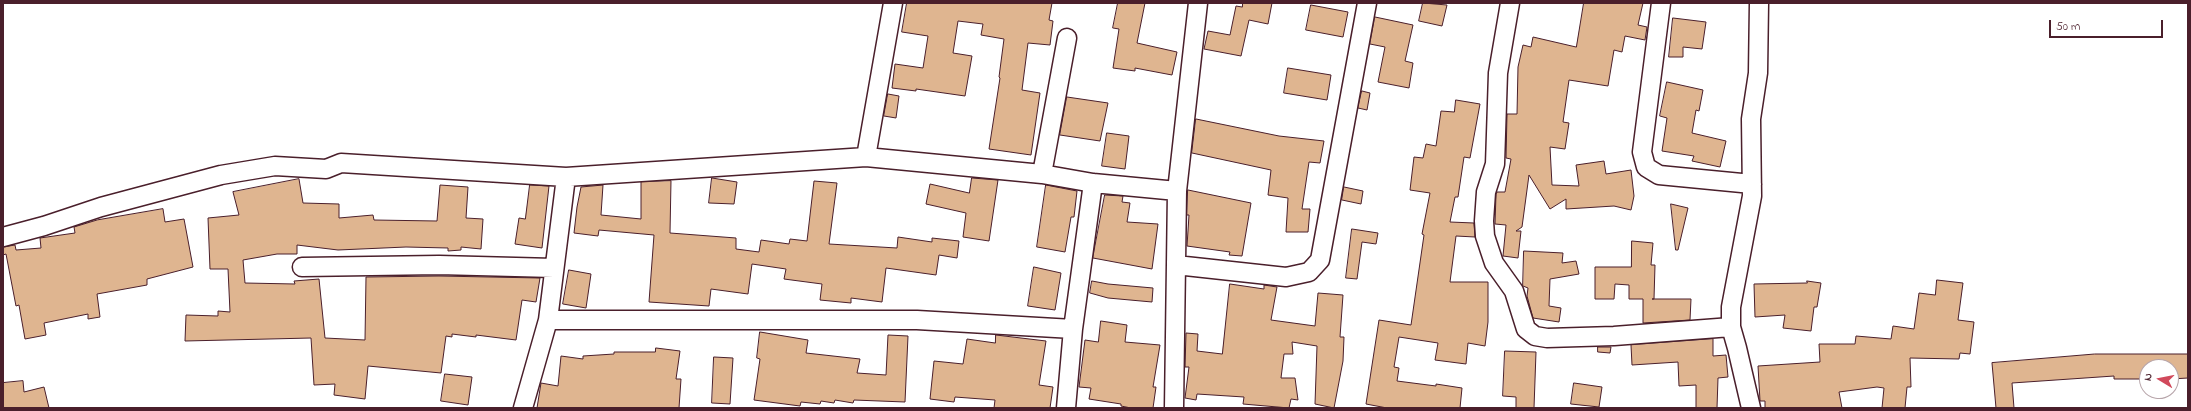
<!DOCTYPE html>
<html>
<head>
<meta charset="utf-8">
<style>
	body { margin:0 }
	#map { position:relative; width:2191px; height:411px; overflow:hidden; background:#fff; font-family:"Indie Flower",sans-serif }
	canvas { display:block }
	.frame { position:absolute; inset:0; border:4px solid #4a1f2b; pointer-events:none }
	.north { position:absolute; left:2139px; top:359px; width:40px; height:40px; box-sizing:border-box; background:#fff; border:1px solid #b7a5aa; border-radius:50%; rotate:280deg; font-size:11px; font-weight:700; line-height:16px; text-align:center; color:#4a1f2b }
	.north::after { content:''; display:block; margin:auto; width:14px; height:18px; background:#d1495b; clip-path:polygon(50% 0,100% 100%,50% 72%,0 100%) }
	.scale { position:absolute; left:2049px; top:20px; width:114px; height:18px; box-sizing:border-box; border:2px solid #4a1f2b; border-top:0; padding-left:5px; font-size:12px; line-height:14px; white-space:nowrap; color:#4a1f2b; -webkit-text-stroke:3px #fff; paint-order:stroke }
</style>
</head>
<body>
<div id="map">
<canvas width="2191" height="411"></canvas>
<div class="frame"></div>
<div class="north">N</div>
<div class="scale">50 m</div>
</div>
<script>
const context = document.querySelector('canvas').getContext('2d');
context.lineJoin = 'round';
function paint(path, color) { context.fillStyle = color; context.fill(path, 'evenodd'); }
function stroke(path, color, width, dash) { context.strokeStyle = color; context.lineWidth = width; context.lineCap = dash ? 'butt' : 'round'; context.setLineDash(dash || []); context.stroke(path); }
const building = new Path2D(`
	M907 3H1052L1049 20 1053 21 1050 45 1028 43 1022 90 1040 93 1031 155 989 149 1000 78 999 77 1004 39 981 35 983 24 958 21 953 53 972 56 965 96 916 89V91L892 88 895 64 923 68 928 36 902 32Z
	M1118 3H1145L1137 43 1177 52 1172 75 1135 68V71L1113 68 1119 29 1113 28Z
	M1243 3H1272L1268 24 1249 20 1241 56 1204 49 1208 31 1230 35 1236 6 1242 7Z
	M1423 3 1447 5 1442 26 1419 21Z
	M1584 3H1643L1638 25 1647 27 1645 40 1625 36 1622 52 1614 50 1608 86 1569 80 1563 122 1569 123 1565 149 1550 147 1552 185 1579 186 1576 165 1604 161 1606 174 1631 170 1634 196 1631 210 1614 206 1566 209V199L1550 209 1529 175 1522 227 1516 231H1521L1518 258 1503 256 1506 225 1495 224 1496 194 1497 192H1505L1511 159 1506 158 1507 114H1517L1518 67 1523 45 1531 47 1533 37 1576 47Z
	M1311 5 1348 12 1343 37 1306 30Z
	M1375 17 1413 25 1405 61 1413 63 1409 88 1378 82 1385 47 1370 44Z
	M1673 18 1706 22 1702 49 1683 47V57H1669Z
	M1288 68 1331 75 1327 100 1284 93Z
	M1667 82 1703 90 1699 111 1696 110 1692 133 1726 141 1720 167 1692 161 1694 156 1662 151 1667 118 1660 116Z
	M1362 91 1370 93 1367 110 1358 108Z
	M888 94 899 96 896 118 884 116Z
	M1067 97 1108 103 1100 141 1060 135Z
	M1456 100 1480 104 1470 158 1464 157 1458 197H1455L1450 222 1474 223 1475 237 1456 236 1450 282H1488V322L1485 346 1468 343 1466 364 1435 360 1438 343 1399 337 1394 367 1399 368 1397 381 1436 386V384L1462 388 1460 408H1387L1366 404 1379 320 1411 325 1424 235 1422 234 1430 193 1410 190 1414 157 1423 158 1426 144 1436 146 1441 111 1454 112Z
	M1196 119 1279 136 1324 141 1320 163 1309 162 1302 209H1310L1308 232H1286L1288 198 1268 195 1271 170 1192 153Z
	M1107 133 1129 136 1125 169 1102 166Z
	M712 178 737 182 734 204 709 203Z
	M972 178 998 180 989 241 963 237 966 213 926 204 930 184 969 193Z
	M299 179 303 203 339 204V218L373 215 374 220 437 221 440 185 468 187 466 218 483 219 481 249 461 247V250L448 251V248L406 247 338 250 297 245V254H277L243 260 245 283 295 284 294 281 319 279 325 338 365 340 366 277 439 276 540 278 536 302 522 300 516 340 476 335V337L452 334V337L446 336 441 373 368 366 365 399 334 395 335 384 314 385 311 338 185 341 186 315 218 316V311L230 312 228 269H210L208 218 239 215 233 192Z
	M671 181 670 233 736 238V249L759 252 761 240 789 244 790 239 807 241 814 181 837 183 829 244 897 248 898 237 932 242V238L959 241 957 258 939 255 936 275 886 268 882 302 851 298V303L820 300 822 284 784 279 786 269 752 264 748 294 711 289 709 306 649 302 654 235 599 230 598 236 574 233 577 207 581 187 603 185 601 215 641 219V182Z
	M530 185 549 186 542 248 515 244 519 218 525 219Z
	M1046 185 1077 191 1074 217H1071L1065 252 1037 247Z
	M1344 187 1363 191 1361 204 1342 200Z
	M1188 190 1251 203 1242 256 1229 255 1230 252 1187 246 1189 215H1187Z
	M1105 195 1123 196 1122 202 1130 203 1127 222 1158 224 1152 269 1093 258Z
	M1671 204 1688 208 1678 250H1676Z
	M163 209 165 222 184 219 193 267 147 279V285L97 294 100 317 88 319V314L44 323 46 335 25 339 19 305 16 306 6 254 3 255V247L15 245 16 250 41 248 40 238 75 233 74 227 97 220Z
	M1352 229 1378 233 1376 244 1362 242 1357 279 1346 278Z
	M1632 241 1653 243 1651 265H1655L1654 299H1652H1691L1690 320 1643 323V299H1629V285L1615 284 1614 299H1595V267H1631Z
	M1524 251 1563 253 1562 263 1576 261 1579 274 1550 279 1549 306 1561 308 1559 322 1533 318 1527 296 1528 288 1523 286Z
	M1034 267 1061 273 1055 310 1028 306Z
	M569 270 591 274 586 308 563 304Z
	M1937 280 1963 283 1958 320 1974 322 1970 354 1960 353 1959 359 1910 358 1911 387H1907L1905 408H1882L1884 388 1877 387 1839 392 1842 408H1765V401H1760L1758 366 1820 362 1819 344H1855L1856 336 1891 339 1893 326 1914 329 1919 293 1935 295Z
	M1092 281 1108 284 1153 288 1152 302 1108 298 1090 293Z
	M1807 281 1821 283 1817 307H1814L1811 331 1783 328 1785 315 1755 317 1754 284 1807 283Z
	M1230 284 1264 289V285L1277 287 1271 320 1315 326 1318 293 1343 295 1340 337H1344L1343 361 1334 408 1315 404 1317 346 1292 342 1293 354H1284L1281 378H1295L1298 400 1291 399 1289 408 1243 404 1244 397 1197 394 1196 400 1185 398 1189 367H1185L1186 333 1198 334 1197 351 1222 354Z
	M1101 321 1127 325 1125 342 1160 345 1153 387H1156L1153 408H1131L1121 406V404L1089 399 1091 388 1079 387 1085 340 1098 342Z
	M760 332 808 340 806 353 860 359 857 373 886 375 888 335 908 336 905 402 854 400 853 403 835 400 834 403 821 401 820 404 801 402 800 406 754 400 760 359 757 358Z
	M996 335 1046 341 1039 385 1053 387 1050 408H994L995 400 955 397 954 402 930 399 934 361 963 364 967 339 995 343Z
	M1713 339V356L1726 355 1728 377 1718 378 1717 408H1696V385L1679 386 1678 362 1632 365 1631 345Z
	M1598 347H1611L1610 353 1598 352Z
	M656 348 680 351 676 379H681L679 408H537L541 383 558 386 561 356 583 359V356L614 354V352H655Z
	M1505 351 1536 352 1534 408H1516V397L1503 396Z
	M2095 354H2188V378L2171 379V367H2147V379H2114V376L2012 383 2014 408H1996L1992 363Z
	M714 357 733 358 730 404 712 403Z
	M445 374 472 377 468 405 441 401Z
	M23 381 24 392 44 387 49 408H3V383Z
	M1574 383 1602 387 1599 407 1571 404Z`);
const minor = new Path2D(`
	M1510 3 1498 73 1495 164 1486 192 1484 221 1485 236 1494 263 1514 291 1526 329 1535 336 1547 338 1614 336 1731 327
	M1661 3 1642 152 1646 167 1659 175 1752 184
	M866 157 893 3
	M1042 174 1067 38
	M3 237 44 226 101 207 221 175 275 166 326 169 341 163 566 177 866 157 1042 174 1093 183 1177 191
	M1176 265 1286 277 1309 272 1320 260 1367 3
	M302 267 439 265 554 268
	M548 320H917L1073 329
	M523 408 548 320 566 177
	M1066 408 1073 329 1093 183
	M1174 408 1177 191 1198 3
	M1751 408 1737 348 1731 327V307L1752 196 1751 119 1758 73 1759 3`);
paint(building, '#dfb590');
stroke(building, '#4a1f2b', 1);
stroke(minor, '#4a1f2b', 21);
stroke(minor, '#fff', 18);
</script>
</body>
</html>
